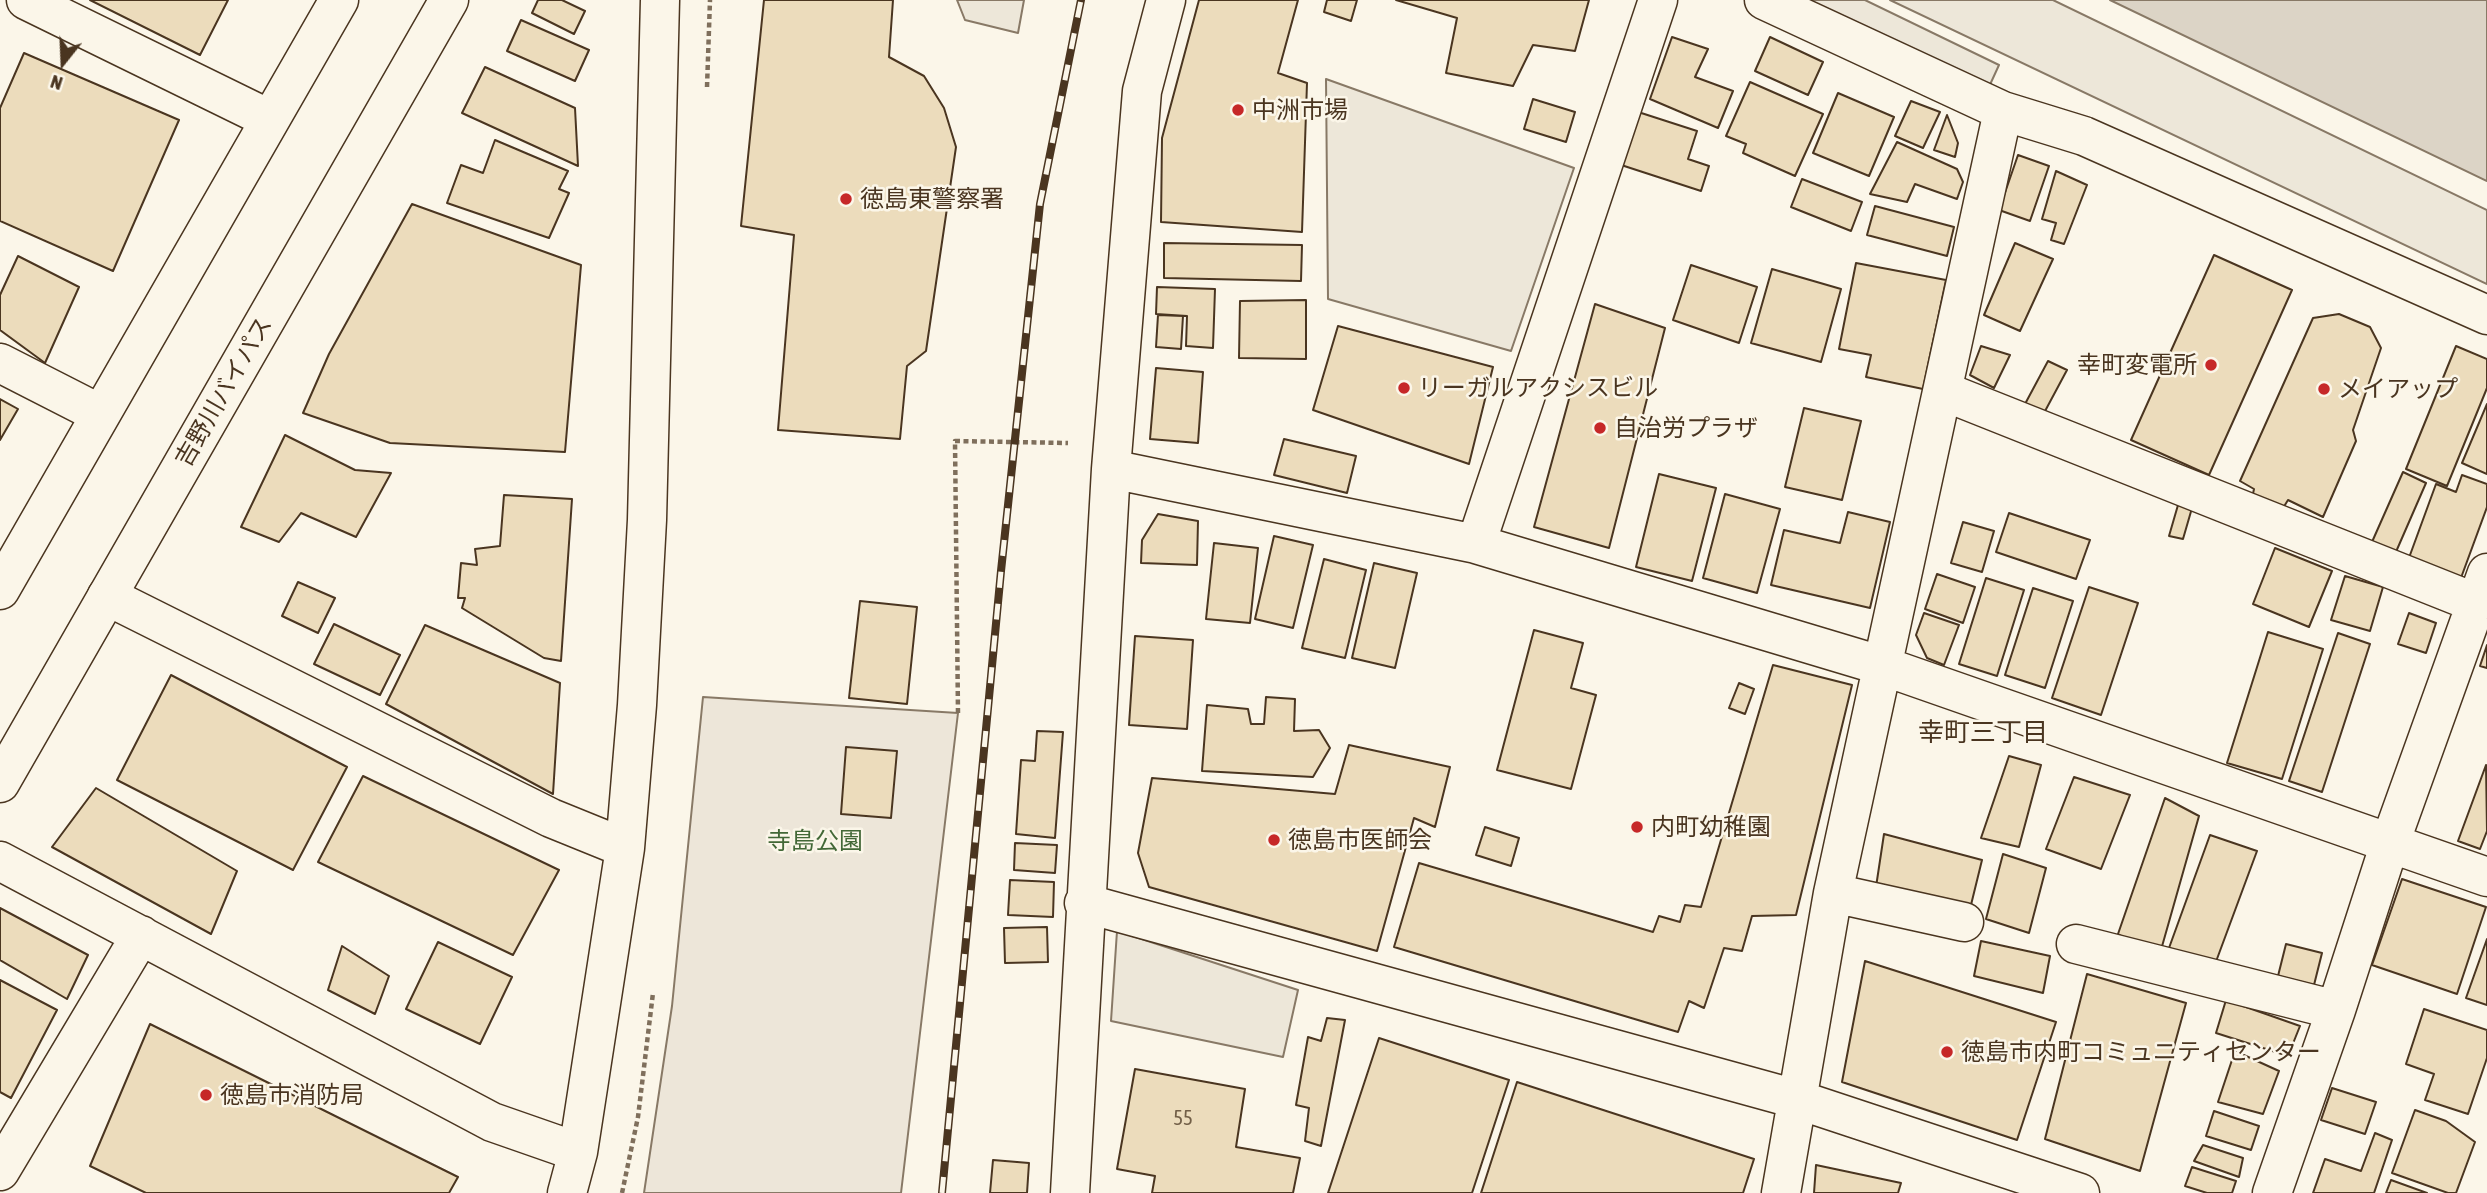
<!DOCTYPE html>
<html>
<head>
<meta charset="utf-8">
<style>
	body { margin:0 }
	#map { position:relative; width:2487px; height:1193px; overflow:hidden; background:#fbf6e9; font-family:"Asap Condensed",sans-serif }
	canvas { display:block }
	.north { position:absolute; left:28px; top:28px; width:70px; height:70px; -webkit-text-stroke:5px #fbf6e9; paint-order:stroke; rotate:198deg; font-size:19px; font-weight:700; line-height:28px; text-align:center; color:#4a3520 }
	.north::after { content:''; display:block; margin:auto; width:24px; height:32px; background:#4a3520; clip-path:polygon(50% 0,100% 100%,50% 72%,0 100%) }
</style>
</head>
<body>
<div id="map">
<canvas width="2487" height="1193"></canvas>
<div class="north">N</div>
</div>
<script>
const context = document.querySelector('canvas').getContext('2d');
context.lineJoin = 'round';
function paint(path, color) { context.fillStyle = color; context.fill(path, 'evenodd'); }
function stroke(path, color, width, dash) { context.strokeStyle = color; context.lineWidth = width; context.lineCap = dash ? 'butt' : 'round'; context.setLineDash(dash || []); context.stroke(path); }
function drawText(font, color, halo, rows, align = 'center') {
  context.font = font + ' "Asap Condensed","Noto Sans JP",sans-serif'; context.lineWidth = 5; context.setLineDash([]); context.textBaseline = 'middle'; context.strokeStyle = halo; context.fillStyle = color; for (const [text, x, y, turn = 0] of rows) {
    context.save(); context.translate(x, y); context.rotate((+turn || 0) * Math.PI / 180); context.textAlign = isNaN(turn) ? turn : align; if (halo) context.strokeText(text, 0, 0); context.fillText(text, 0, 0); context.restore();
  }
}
const green = new Path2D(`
	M703 697 958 713 901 1193H644L672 1006Z`);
const parking = new Path2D(`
	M957 0H1024L1018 33 965 20Z
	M1805 0H1865L1999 65 1988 89Z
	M1890 0H2053L2487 210V284Z
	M1326 79 1574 168 1511 351 1328 299Z
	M1117 931 1298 990 1283 1057 1111 1021Z`);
const water = new Path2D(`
	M2110 0H2487V181Z`);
const building = new Path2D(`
	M90 0H228L200 55Z
	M538 0H562L585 11 574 34 532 13Z
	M764 0H893L889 57 924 76 944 108 956 147 926 351 907 366 900 439 778 430 794 235 741 226Z
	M1199 0H1298L1278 73 1307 83 1302 232 1161 222 1162 138Z
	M1327 0H1357L1351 21 1324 12Z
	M1396 0H1589L1575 51 1533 45 1513 86 1446 73 1457 18Z
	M521 20 589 50 575 81 507 51Z
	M1672 37 1708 49 1695 77 1733 91 1718 128 1650 99Z
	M1770 37 1823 62 1808 95 1755 71Z
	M24 53 179 120 113 271 0 221V108Z
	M485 67 575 108 578 166 462 113Z
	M1750 82 1823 114 1795 176 1743 153 1746 144 1726 136Z
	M1838 93 1894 117 1869 176 1813 153Z
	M1533 99 1575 112 1566 142 1524 129Z
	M1911 101 1940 112 1923 148 1895 136Z
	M1632 110 1697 131 1688 159 1709 166 1701 191 1615 163Z
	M1947 115 1958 143 1955 157 1934 150Z
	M495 140 568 171 559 189 569 193 549 238 447 203 461 165 483 173Z
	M1897 142 1957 169 1963 182 1957 199 1915 184 1907 202 1870 194Z
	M2018 155 2049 166 2030 221 1999 210Z
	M2056 171 2087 185 2064 244 2051 240 2056 223 2042 219Z
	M1802 179 1862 202 1851 231 1791 207Z
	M412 204 581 265 565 452 390 443 303 413 329 354Z
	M1875 206 1954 227 1947 256 1867 235Z
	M1164 243 1302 245 1301 281 1164 278Z
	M2015 243 2053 259 2020 331 1984 315Z
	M2214 255 2292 290 2209 475 2131 440Z
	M18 256 79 287 45 363 0 330V295Z
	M1856 263 1946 280 1923 389 1866 377 1871 355 1839 349Z
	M1691 265 1757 287 1739 343 1673 320Z
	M1772 269 1841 289 1821 362 1751 343Z
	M1157 287 1215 289 1213 348 1186 346 1187 316 1156 314Z
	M1306 300V359L1239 358 1240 301Z
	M1595 304 1665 328 1609 548 1534 527Z
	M2339 314 2370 327 2381 348 2353 430 2356 441 2323 517 2288 500 2280 513 2251 503 2254 489 2240 481 2313 318Z
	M1158 315 1183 316 1181 349 1156 347Z
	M1338 326 1493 367 1469 464 1313 410Z
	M1981 346 2010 355 1994 388 1970 375Z
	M2456 346 2487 359V388L2447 486 2406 469Z
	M2048 361 2067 370 2044 413 2025 404Z
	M1156 368 1203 372 1198 443 1150 439Z
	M0 399 18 409 0 440Z
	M2487 404V474L2462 463Z
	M1804 408 1861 421 1842 500 1785 487Z
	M285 435 355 470 391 473 356 537 301 513 279 542 241 527Z
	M1284 439 1356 456 1347 493 1274 475Z
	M2403 472 2426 483 2392 561 2368 551Z
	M1659 474 1716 488 1692 581 1636 567Z
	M2462 475 2487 484V507L2458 586 2406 566 2436 484 2456 492Z
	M1725 494 1780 509 1757 593 1703 578Z
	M504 495 572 499 561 661 544 658 462 608 465 598H458L461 563 477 565 475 549 500 546Z
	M2178 505 2192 508 2183 539 2169 536Z
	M1848 512 1890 522 1870 608 1771 585 1784 530 1840 543Z
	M2009 513 2090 540 2076 579 1996 552Z
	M1158 514 1198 521 1197 565 1141 563 1142 540Z
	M1963 522 1994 531 1982 572 1951 563Z
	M1274 536 1313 545 1293 628 1255 619Z
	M1214 543 1258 548 1250 623 1206 619Z
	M2275 548 2332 571 2309 627 2253 604Z
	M1324 559 1366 570 1345 658 1302 648Z
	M1374 563 1417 573 1395 668 1352 658Z
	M1937 574 1975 587 1963 623 1925 609Z
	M2345 576 2383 587 2370 631 2331 620Z
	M1986 578 2024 590 1997 676 1959 664Z
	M298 582 335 598 318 633 282 616Z
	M2089 587 2138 603 2101 715 2052 698Z
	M2033 588 2073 601 2045 688 2005 675Z
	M860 601 917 607 907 704 849 698Z
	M1924 613 1959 625 1944 665 1927 658 1916 635Z
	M2409 613 2436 623 2426 653 2398 644Z
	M334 624 400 655 380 695 314 664Z
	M425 625 560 683 553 794 386 704Z
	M1534 630 1583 643 1571 688 1596 695 1571 789 1497 770Z
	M2268 632 2323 649 2282 779 2227 763Z
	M2338 633 2370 644 2322 792 2289 781Z
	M1135 636 1193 640 1187 729 1129 725Z
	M2487 645V668L2480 666Z
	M1773 665 1852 685 1796 915 1752 916 1742 951 1724 948 1704 1008 1689 1001 1678 1032 1394 947 1419 863 1653 932 1659 916 1680 922 1685 905 1701 907Z
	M171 675 347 767 293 870 117 780Z
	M1739 683 1754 689 1745 714 1729 708Z
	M1266 697 1295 699 1294 731 1319 730 1330 748 1313 777 1202 771 1207 705 1248 709 1251 724H1264Z
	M1037 731 1063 732 1055 838 1016 834 1021 760 1035 761Z
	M1349 745 1450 767 1435 827 1414 818 1377 951 1149 887 1138 853 1152 778 1335 794Z
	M846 747 897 751 891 818 841 814Z
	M2009 756 2041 765 2019 847 1981 838Z
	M2486 765 2487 831 2480 849 2458 841Z
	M363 776 559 870 513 955 318 862Z
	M2074 777 2130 795 2101 869 2046 849Z
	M96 788 237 871 211 934 52 847Z
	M2165 798 2199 816 2159 957 2118 934Z
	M1485 827 1519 838 1511 866 1476 855Z
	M1884 834 1982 860 1970 909 1876 887Z
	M2210 835 2257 851 2214 967 2169 948Z
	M1015 843 1057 845 1055 873 1014 870Z
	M2003 854 2046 868 2029 933 1986 919Z
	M2402 879 2486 907 2457 994 2372 965Z
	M1010 880 1054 882 1053 917 1008 915Z
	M0 908 88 955 67 999 0 960Z
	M1047 927 1048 962 1005 963 1004 928Z
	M2487 939V1005L2466 998Z
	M1981 941 2050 956 2043 993 1974 976Z
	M438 942 512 977 480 1044 406 1009Z
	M2286 944 2322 953 2314 985 2278 976Z
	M342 946 389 976 375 1014 328 990Z
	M1865 961 2056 1022 2017 1140 1842 1082Z
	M2087 974 2186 1003 2140 1171 2045 1139Z
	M0 980 57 1010 11 1098 0 1092Z
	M2226 1000 2300 1026 2288 1056 2216 1033Z
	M2424 1009 2487 1030V1058L2468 1114 2425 1100 2434 1074 2406 1064Z
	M1327 1018 1345 1020 1321 1146 1305 1141 1309 1108 1296 1105 1308 1037 1321 1041Z
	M150 1024 458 1177 449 1193H146L90 1166Z
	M1379 1038 1509 1080 1472 1193H1328Z
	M2235 1051 2279 1071 2263 1114 2218 1102Z
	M1135 1069 1245 1089 1236 1147 1300 1158 1293 1193H1152L1155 1176 1117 1169Z
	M1517 1082 1754 1159 1743 1193H1481Z
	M2332 1088 2376 1102 2365 1134 2321 1120Z
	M2415 1110 2446 1121 2475 1142 2456 1193H2448L2392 1173Z
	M2214 1111 2259 1126 2251 1150 2206 1136Z
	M2375 1133 2392 1140 2374 1193H2313L2325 1159 2361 1171Z
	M2203 1145 2243 1158 2239 1177 2194 1161Z
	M993 1160 1029 1163 1027 1193H990Z
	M1816 1165 1901 1183 1898 1193H1814Z
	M2192 1167 2236 1181 2232 1193H2207L2185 1186Z
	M2391 1180 2427 1193H2386Z`);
const path = new Path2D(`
	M707 87 710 0
	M958 713 955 441 1068 443
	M622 1193 638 1117 653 993`);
const minor = new Path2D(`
	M26 0 269 119
	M1764 0 2003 111 2084 136 2487 315
	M0 363 100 414
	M1943 391 2476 603
	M1111 469 1476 544 1883 666 2487 877
	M1476 544 1658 0
	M107 596 551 818 625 848
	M0 861 492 1122 578 1152
	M1833 893 1964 922
	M1084 903 1796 1099 2080 1193
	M2076 944 2336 1010
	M0 1171 141 935
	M567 1193 578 1152 625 848 637 705 647 520 660 0
	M1070 1193 1111 469 1142 91 1166 0
	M1781 1193 1833 893 2003 111
	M2272 1193 2336 1010 2390 843 2487 573`);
const highway = new Path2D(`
	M0 590 339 0
	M0 783 449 0`);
const rail = new Path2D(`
	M942 1193 1001 571 1040 204 1081 0`);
const markers = [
	[1238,110,7,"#c62828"],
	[846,199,7,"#c62828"],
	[2211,365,7,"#c62828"],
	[1404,388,7,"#c62828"],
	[2324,389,7,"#c62828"],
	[1600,428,7,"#c62828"],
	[1637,827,7,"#c62828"],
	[1274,840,7,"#c62828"],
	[1947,1052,7,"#c62828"],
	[206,1095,7,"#c62828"]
];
const numberNames = [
	["55",1183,1118]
];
const poiNames = [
	["中洲市場",1252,110],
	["徳島東警察署",860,199],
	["幸町変電所",2197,365,"right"],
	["リーガルアクシスビル",1418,388],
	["メイアップ",2338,389],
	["自治労プラザ",1614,428],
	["内町幼稚園",1651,827],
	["徳島市医師会",1288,840],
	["徳島市内町コミュニティセンター",1961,1052],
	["徳島市消防局",220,1095]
];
const streetNames = [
	["吉野川バイパス",224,392,-60]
];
const parkNames = [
	["寺島公園",815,841]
];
const neighbourhoodNames = [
	["幸町三丁目",1983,733]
];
paint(green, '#ede6d9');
stroke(green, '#887966', 2);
paint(parking, '#ede7d9');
stroke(parking, '#887966', 2);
paint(water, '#dcd4c6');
stroke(water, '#887966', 2);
paint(building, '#ecdcbc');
stroke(building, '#4a3520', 2);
stroke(minor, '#4a3520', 41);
stroke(highway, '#4a3520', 41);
stroke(path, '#7f6f5c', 4.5, [5, 3.5]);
stroke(minor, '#fbf6e9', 38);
stroke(highway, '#fbf6e9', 38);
stroke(rail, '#4a3520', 8);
stroke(rail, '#fbf6e9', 5, [16]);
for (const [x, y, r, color] of markers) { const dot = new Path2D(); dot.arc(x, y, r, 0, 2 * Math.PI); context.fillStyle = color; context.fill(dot); stroke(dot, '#fbf6e9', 2.5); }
drawText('21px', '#725f47', null, numberNames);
drawText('24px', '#4a3520', '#fbf6e9', poiNames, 'left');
drawText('24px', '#4a3520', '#fbf6e9', streetNames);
drawText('24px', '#436837', '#fbf6e9', parkNames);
drawText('26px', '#4a3520', '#fbf6e9', neighbourhoodNames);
</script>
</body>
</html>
